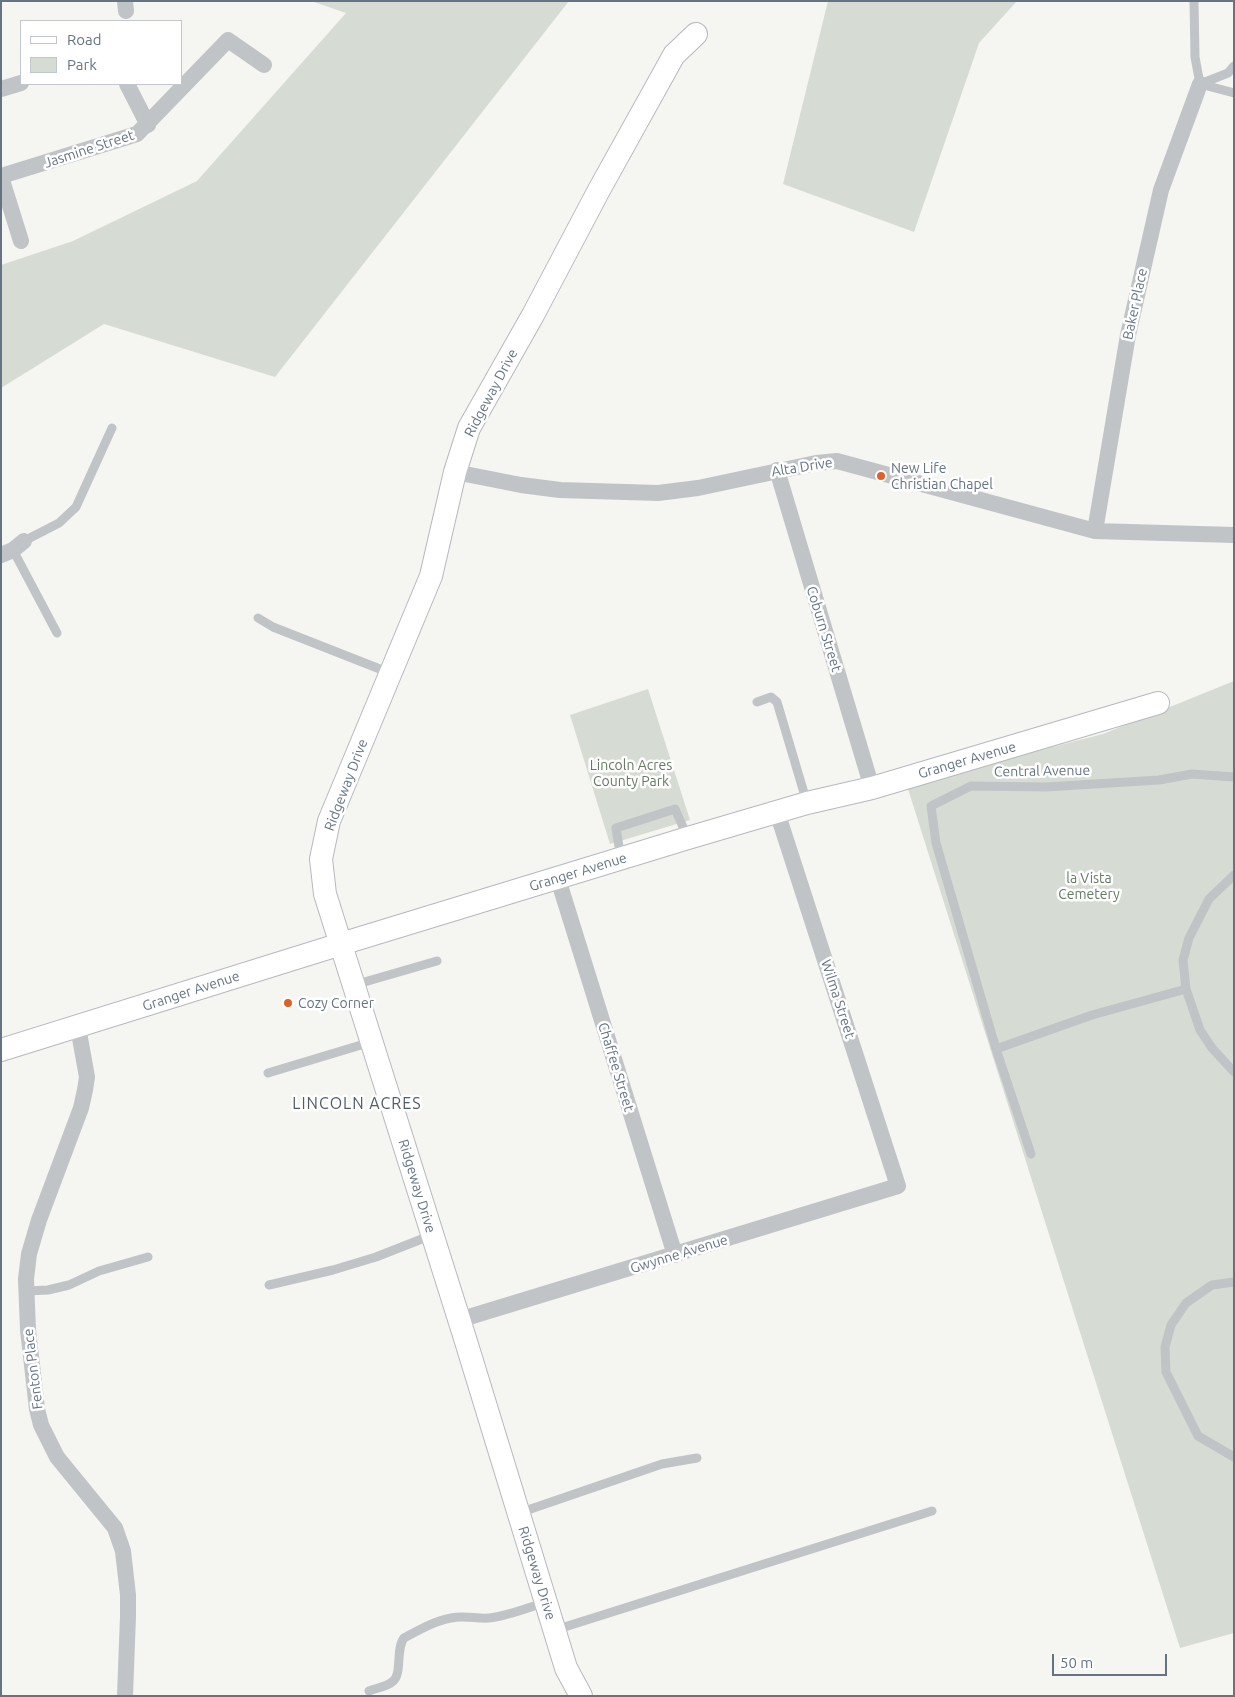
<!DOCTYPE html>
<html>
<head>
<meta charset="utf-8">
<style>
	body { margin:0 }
	#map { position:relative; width:1235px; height:1697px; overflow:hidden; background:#f5f5f2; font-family:Ubuntu,sans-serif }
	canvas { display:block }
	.frame { position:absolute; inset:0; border:2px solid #657382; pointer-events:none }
	.legend { position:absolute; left:20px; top:20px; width:162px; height:65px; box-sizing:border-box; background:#fff; border:1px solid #c1c7cd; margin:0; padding:6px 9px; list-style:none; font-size:15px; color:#657382 }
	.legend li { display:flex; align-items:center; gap:10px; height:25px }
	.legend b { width:25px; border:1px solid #c1c7cd }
	.scale { position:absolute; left:1052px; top:1654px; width:115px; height:22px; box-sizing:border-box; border:2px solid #657382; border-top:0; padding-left:6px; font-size:15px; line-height:18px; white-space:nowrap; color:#657382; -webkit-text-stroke:4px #fff; paint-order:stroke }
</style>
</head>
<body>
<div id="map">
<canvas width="1235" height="1697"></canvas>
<div class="frame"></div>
<ul class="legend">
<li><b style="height:6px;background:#fff"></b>Road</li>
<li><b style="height:14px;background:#d6dcd3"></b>Park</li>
</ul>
<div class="scale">50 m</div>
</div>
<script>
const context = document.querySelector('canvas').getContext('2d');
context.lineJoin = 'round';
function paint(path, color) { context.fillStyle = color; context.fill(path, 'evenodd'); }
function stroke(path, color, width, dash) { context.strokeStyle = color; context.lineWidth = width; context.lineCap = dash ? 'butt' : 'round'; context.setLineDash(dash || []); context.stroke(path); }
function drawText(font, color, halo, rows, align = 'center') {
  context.font = font + ' Ubuntu,sans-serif'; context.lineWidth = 5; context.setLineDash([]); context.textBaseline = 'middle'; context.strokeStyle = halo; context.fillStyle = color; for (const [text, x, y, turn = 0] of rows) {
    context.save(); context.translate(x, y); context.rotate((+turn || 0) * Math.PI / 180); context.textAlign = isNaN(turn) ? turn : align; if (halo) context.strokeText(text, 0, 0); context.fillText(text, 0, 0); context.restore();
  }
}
const green = new Path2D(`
	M311 1H569L275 377 104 324 1 388V265L73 241 197 181 346 13Z
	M828 1H1017L979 43 914 232 783 184Z
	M1234 681V1633L1180 1648 908 789 978 766 1103 734Z
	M648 689 690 820 610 844 570 715Z`);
const lane = new Path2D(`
	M1194 1 1195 57 1200 84
	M1200 84 1228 73 1234 66
	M1200 84 1234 93
	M24 541 59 523 76 507 112 428
	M13 550 57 633
	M258 618 273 627 390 673
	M757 702 771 697 777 702 807 803
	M621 859 616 828 675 809 688 838
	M1234 875 1209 899 1189 938 1183 960 1186 989 1200 1030 1212 1048 1234 1072
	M354 985 437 961
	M996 1049 1092 1015 1186 989
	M268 1073 371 1042
	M1031 1154 996 1049 936 843 931 806 971 786 1046 787 1159 780 1192 774 1234 777
	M1234 1282 1212 1285 1186 1303 1171 1325 1165 1347 1166 1372 1198 1436 1234 1457
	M269 1285 333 1270 376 1257 432 1235
	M26 1291 48 1290 69 1285 99 1271 148 1257
	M519 1513 662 1464 697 1458
	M555 1630 932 1511
	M369 1691C376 1688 386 1687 392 1682 403 1675 395 1650 404 1638 419 1630 434 1621 451 1618 464 1615 477 1619 489 1618 508 1616 527 1608 546 1602`);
const street = new Path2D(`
	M125 1 126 11
	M127 84 148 125
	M1 89 21 83
	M1 176 137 134 228 40 264 65
	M1 177 21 241
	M777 470 872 788
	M455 472 521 485 560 490 658 493 698 488 816 463 837 461 1095 531 1234 535
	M1095 531 1128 335 1161 190 1200 84
	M1 555 13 550 24 541
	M558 879 675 1255
	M78 1027 87 1077 85 1090 81 1108 39 1220 29 1254 26 1279 28 1330 37 1409 41 1425 57 1457 115 1528 123 1551 128 1595V1616L125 1696
	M459 1320 898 1186 777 812`);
const secondary = new Path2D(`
	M1 1050 341 944 688 838 807 803 872 788 1158 703
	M581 1696 566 1668 464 1335 325 894 321 859 329 821 431 576 455 472 469 428 533 315 599 190 674 55 696 34`);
const markers = [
	[881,476,5,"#e06127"],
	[288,1003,5,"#e06127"]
];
const streetNames = [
	["Jasmine Street",89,149,-18],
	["Baker Place",1135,304,-78],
	["Ridgeway Drive",491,393,-62],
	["Alta Drive",802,467,-9],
	["Coburn Street",824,629,73],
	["Granger Avenue",967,760,-16],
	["Central Avenue",1042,771,-1],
	["Ridgeway Drive",346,785,-69],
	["Granger Avenue",578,872,-17],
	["Granger Avenue",191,991,-18],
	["Wilma Street",838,999,72],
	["Chaffee Street",616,1067,73],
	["Ridgeway Drive",417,1186,73],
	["Gwynne Avenue",679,1254,-17],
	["Fenton Place",33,1369,-97],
	["Ridgeway Drive",537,1573,73]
];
const poiNames = [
	["New Life",891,468],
	["Christian Chapel",891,484],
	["Cozy Corner",298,1003]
];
const parkNames = [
	["Lincoln Acres",631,765],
	["County Park",631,781],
	["la Vista",1089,878],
	["Cemetery",1089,894]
];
const quarterNames = [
	["LINCOLN ACRES",357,1104]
];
paint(green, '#d6dcd3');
stroke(secondary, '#b5b9be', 24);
stroke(lane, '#c0c4c7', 9);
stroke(street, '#c0c4c7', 16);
stroke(secondary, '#fff', 22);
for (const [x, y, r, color] of markers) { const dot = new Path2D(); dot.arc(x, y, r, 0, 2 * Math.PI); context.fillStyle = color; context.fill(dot); stroke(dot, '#fff', 2); }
drawText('14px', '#657382', '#fff', streetNames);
drawText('14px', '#657382', '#fff', poiNames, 'left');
drawText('14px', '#667963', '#fff', parkNames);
context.letterSpacing = '1px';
drawText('16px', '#525c67', '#fff', quarterNames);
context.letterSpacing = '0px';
</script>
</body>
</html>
